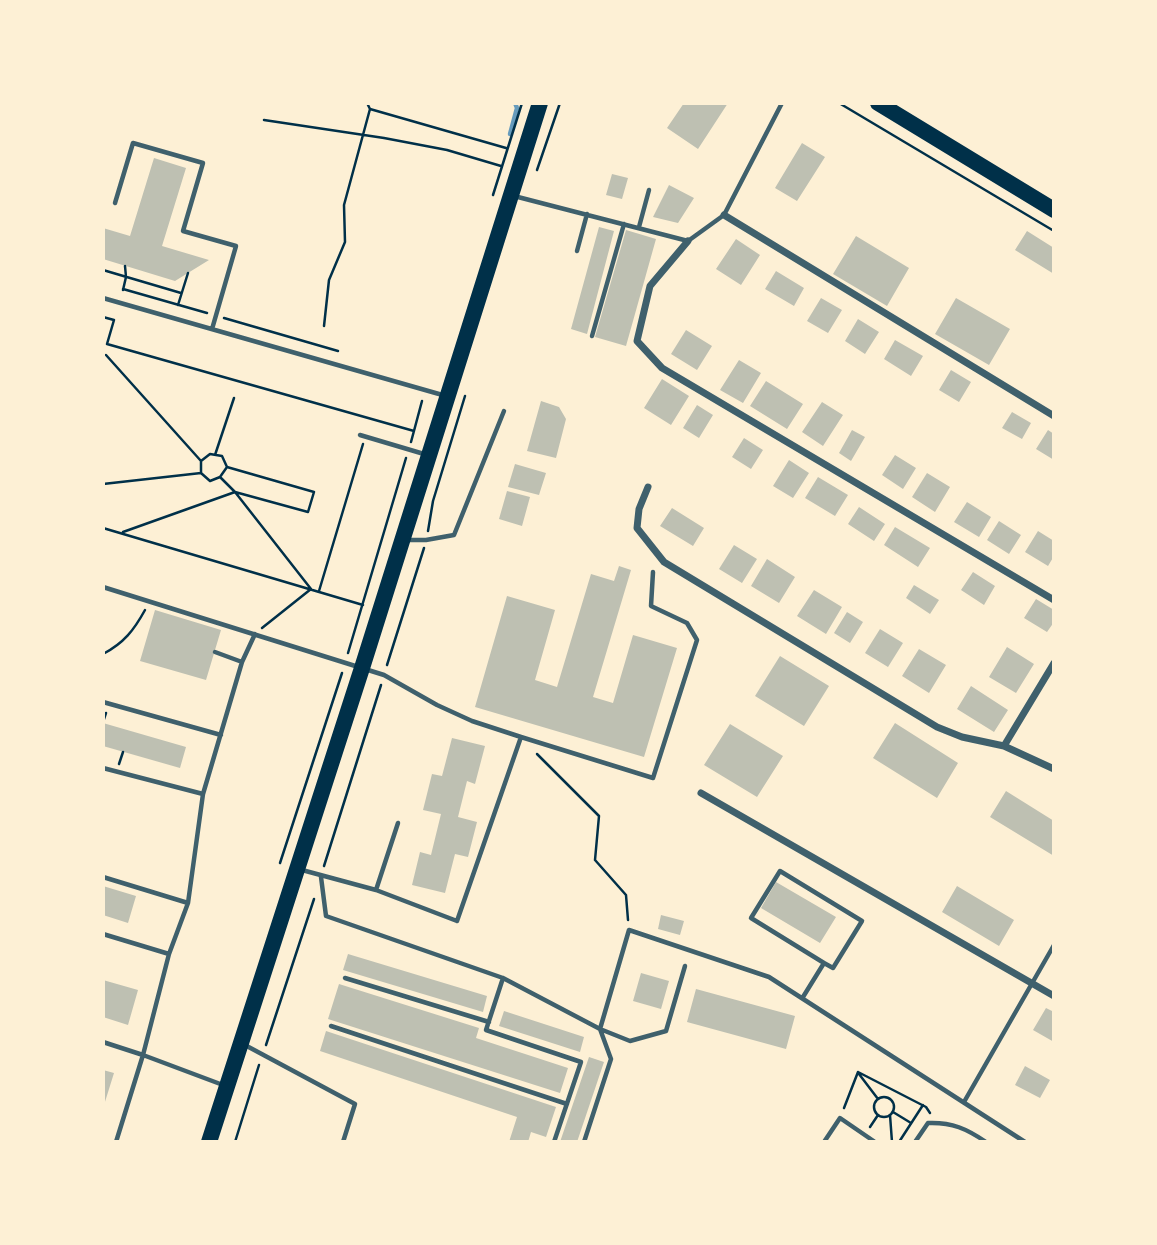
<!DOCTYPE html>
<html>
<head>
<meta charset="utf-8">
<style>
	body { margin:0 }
	#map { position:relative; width:1157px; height:1245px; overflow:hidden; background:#fdf0d5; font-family:"Source Serif 4",serif }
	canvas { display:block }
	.frame { position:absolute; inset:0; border:105px solid #fdf0d5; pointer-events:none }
</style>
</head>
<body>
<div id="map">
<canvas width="1157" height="1245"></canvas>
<div class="frame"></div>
</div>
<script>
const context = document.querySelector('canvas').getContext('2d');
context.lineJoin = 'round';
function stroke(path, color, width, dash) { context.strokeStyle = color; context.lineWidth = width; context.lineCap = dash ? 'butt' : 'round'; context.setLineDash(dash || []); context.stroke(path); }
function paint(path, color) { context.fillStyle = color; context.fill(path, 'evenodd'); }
const stream = new Path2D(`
	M510 134 517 108 515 103`);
const building = new Path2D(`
	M684 103H728L698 149 667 128Z
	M802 143 825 157 797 201 775 188Z
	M154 158 186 168 162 246 209 260 175 281 103 259V228L130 236Z
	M612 174 628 178 622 199 606 195Z
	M669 185 694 198 678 223 653 217Z
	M599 227 614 231 587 334 571 329Z
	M626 230 656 239 626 346 595 337Z
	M1027 231 1054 248V274L1015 250Z
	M856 236 909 268 887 306 833 274Z
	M736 239 760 255 741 285 716 269Z
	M776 271 804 288 794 306 765 289Z
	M821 298 842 310 828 333 807 321Z
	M956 298 1010 329 989 365 935 334Z
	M858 319 879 332 865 354 845 341Z
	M686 330 712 346 697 370 671 354Z
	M895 340 923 356 911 376 884 359Z
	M739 360 761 373 743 403 720 390Z
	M951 370 971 382 959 402 939 390Z
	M662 379 689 396 671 425 644 408Z
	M766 381 803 404 787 429 750 406Z
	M541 401 559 407 566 419 556 458 527 451Z
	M822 402 843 415 823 446 802 432Z
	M697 405 713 415 699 438 683 428Z
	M1012 412 1031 423 1022 439 1002 428Z
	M852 430 865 437 851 461 839 453Z
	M1048 430 1054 434V460L1036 449Z
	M744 438 763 450 751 469 732 457Z
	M895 455 916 468 903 489 882 475Z
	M789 460 809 473 793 498 773 486Z
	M515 464 546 473 539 495 508 487Z
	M927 473 950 487 935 512 912 497Z
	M818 477 848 495 835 516 805 498Z
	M507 491 530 497 522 526 499 519Z
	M967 502 991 517 979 537 954 522Z
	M859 507 885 524 874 541 848 524Z
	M672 508 704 528 693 546 660 526Z
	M999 521 1021 535 1009 554 987 540Z
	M895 527 930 548 918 567 884 545Z
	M1038 531 1054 541V556L1048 566 1025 552Z
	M734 545 757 559 742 583 719 569Z
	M767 559 795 577 779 603 751 586Z
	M619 566 631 570 593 697 613 703 633 635 677 648 644 757 475 707 507 596 555 610 535 680 557 687 591 574 614 581Z
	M973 572 995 586 984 605 961 590Z
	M914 585 939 600 930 614 906 598Z
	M814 590 842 607 826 634 797 616Z
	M1036 599 1054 610V622L1047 632 1024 618Z
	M155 610 221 630 206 680 140 661Z
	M847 612 863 622 850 643 834 633Z
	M880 629 903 643 888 667 865 653Z
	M1007 647 1034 664 1016 693 989 677Z
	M919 649 946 665 929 693 902 676Z
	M780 656 829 686 804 726 755 696Z
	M971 686 1008 710 994 732 957 709Z
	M103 723 186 747 180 768 103 746Z
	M895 723 958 763 937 798 873 758Z
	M730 724 783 756 757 797 704 765Z
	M452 738 485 746 475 784 467 781 458 817 477 822 468 857 455 854 445 893 412 885 420 852 431 855 441 814 423 810 432 774 442 776Z
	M1006 791 1054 821V856L990 817Z
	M776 882 836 917 820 943 761 908Z
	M103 886 136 896 128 923 103 915Z
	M957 886 1014 920 999 946 942 912Z
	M661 915 684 921 680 935 658 929Z
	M348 954 487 996 483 1012 343 970Z
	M641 973 669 981 661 1009 633 1001Z
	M103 980 138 990 128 1025 103 1017Z
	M339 984 479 1028 476 1038 568 1068 560 1093 328 1019Z
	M696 989 795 1016 786 1049 687 1022Z
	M1046 1008 1054 1012V1042L1033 1030Z
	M504 1011 584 1037 580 1052 499 1026Z
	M326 1031 556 1107 546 1137 531 1132 528 1142H509L517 1117 320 1051Z
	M589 1057 604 1062 577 1142H560Z
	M1025 1066 1050 1080 1040 1098 1015 1085Z
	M103 1070 114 1073 104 1105H103Z`);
const path = new Path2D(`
	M367 103 370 109 506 148
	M839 103 1054 231
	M264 120 384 138 447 150 501 166
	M537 170 560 103
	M493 195 522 103
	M103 270 181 293
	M123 289 207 313
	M123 290 126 277 125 266
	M178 305 188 273
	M103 317 114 320 107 344 414 431
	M224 318 338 351
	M324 326 329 280 345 242 344 205 370 109
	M106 355 201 461V473L210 481 220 477 227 467 222 456 210 454 201 461
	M411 442 422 401
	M215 455 234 398
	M220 477 235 492 308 512 314 492 227 467
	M103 484 201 473
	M103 528 363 605
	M428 531 433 501 465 396
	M123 532 235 492 311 589 262 628
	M319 591 363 444
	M348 653 406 458
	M103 654C124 643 134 630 145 610
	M387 665 424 548
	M103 722 106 713
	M537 754 599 816 595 860 626 895 628 920
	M119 764 123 752
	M280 863 342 673
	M324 866 381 685
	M266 1045 314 899
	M859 1074 878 1099
	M874 1107a10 10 0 1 1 20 0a10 10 0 1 1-20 0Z
	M844 1108 858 1072 926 1107 930 1113
	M893 1112 911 1123
	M890 1115 892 1142
	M870 1127 878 1115
	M235 1142 259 1065
	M899 1142 923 1105`);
const service = new Path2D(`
	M514 196 688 241 724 215 782 103
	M115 203 133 143 203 163 183 231 236 246 212 329
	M639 227 649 190
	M577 251 587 214
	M103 298 446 396
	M592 336 624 224
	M360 435 424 454
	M406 540H426L454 535 504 411
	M103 587 384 675 437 705 472 721 521 737 457 921 376 890 302 870
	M215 652 242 662
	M103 702 221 735
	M521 737 653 778 697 640 687 623 651 606 653 572
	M103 768 203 794
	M103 877 188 903
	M321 877 326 916 503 978 600 1029 611 1059 584 1142
	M376 890 398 823
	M103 934 169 954
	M685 966 666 1031 630 1041 600 1029 629 930 769 977 1025 1142
	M345 978 489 1022
	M503 978 486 1030 581 1062 554 1142
	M803 997 824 963 751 918 780 871 862 921 833 968 824 963
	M331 1026 567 1104
	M103 1042 143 1055 116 1142
	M243 1044 355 1104 343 1142
	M223 1085 143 1055 169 954 188 903 203 794 242 662 255 634
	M964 1102 1054 945
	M824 1142 840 1118 875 1142
	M915 1142 928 1123C952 1122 967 1129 986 1142`);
const minor = new Path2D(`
	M724 215 1054 416
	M688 241 650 286 637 341 662 368 1054 600
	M648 487 639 509 637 528 664 562 937 727 962 737 1004 746 1054 769
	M1004 746 1054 663
	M701 793 1054 996`);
const primary = new Path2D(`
	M878 103 1054 210
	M209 1142 362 668 540 103`);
stroke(stream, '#669bbc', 4.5);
paint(building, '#bec0b2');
stroke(path, '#003049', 2.5);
stroke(service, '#3f606c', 4.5);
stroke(minor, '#3f606c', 7);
stroke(primary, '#003049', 16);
</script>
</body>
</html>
